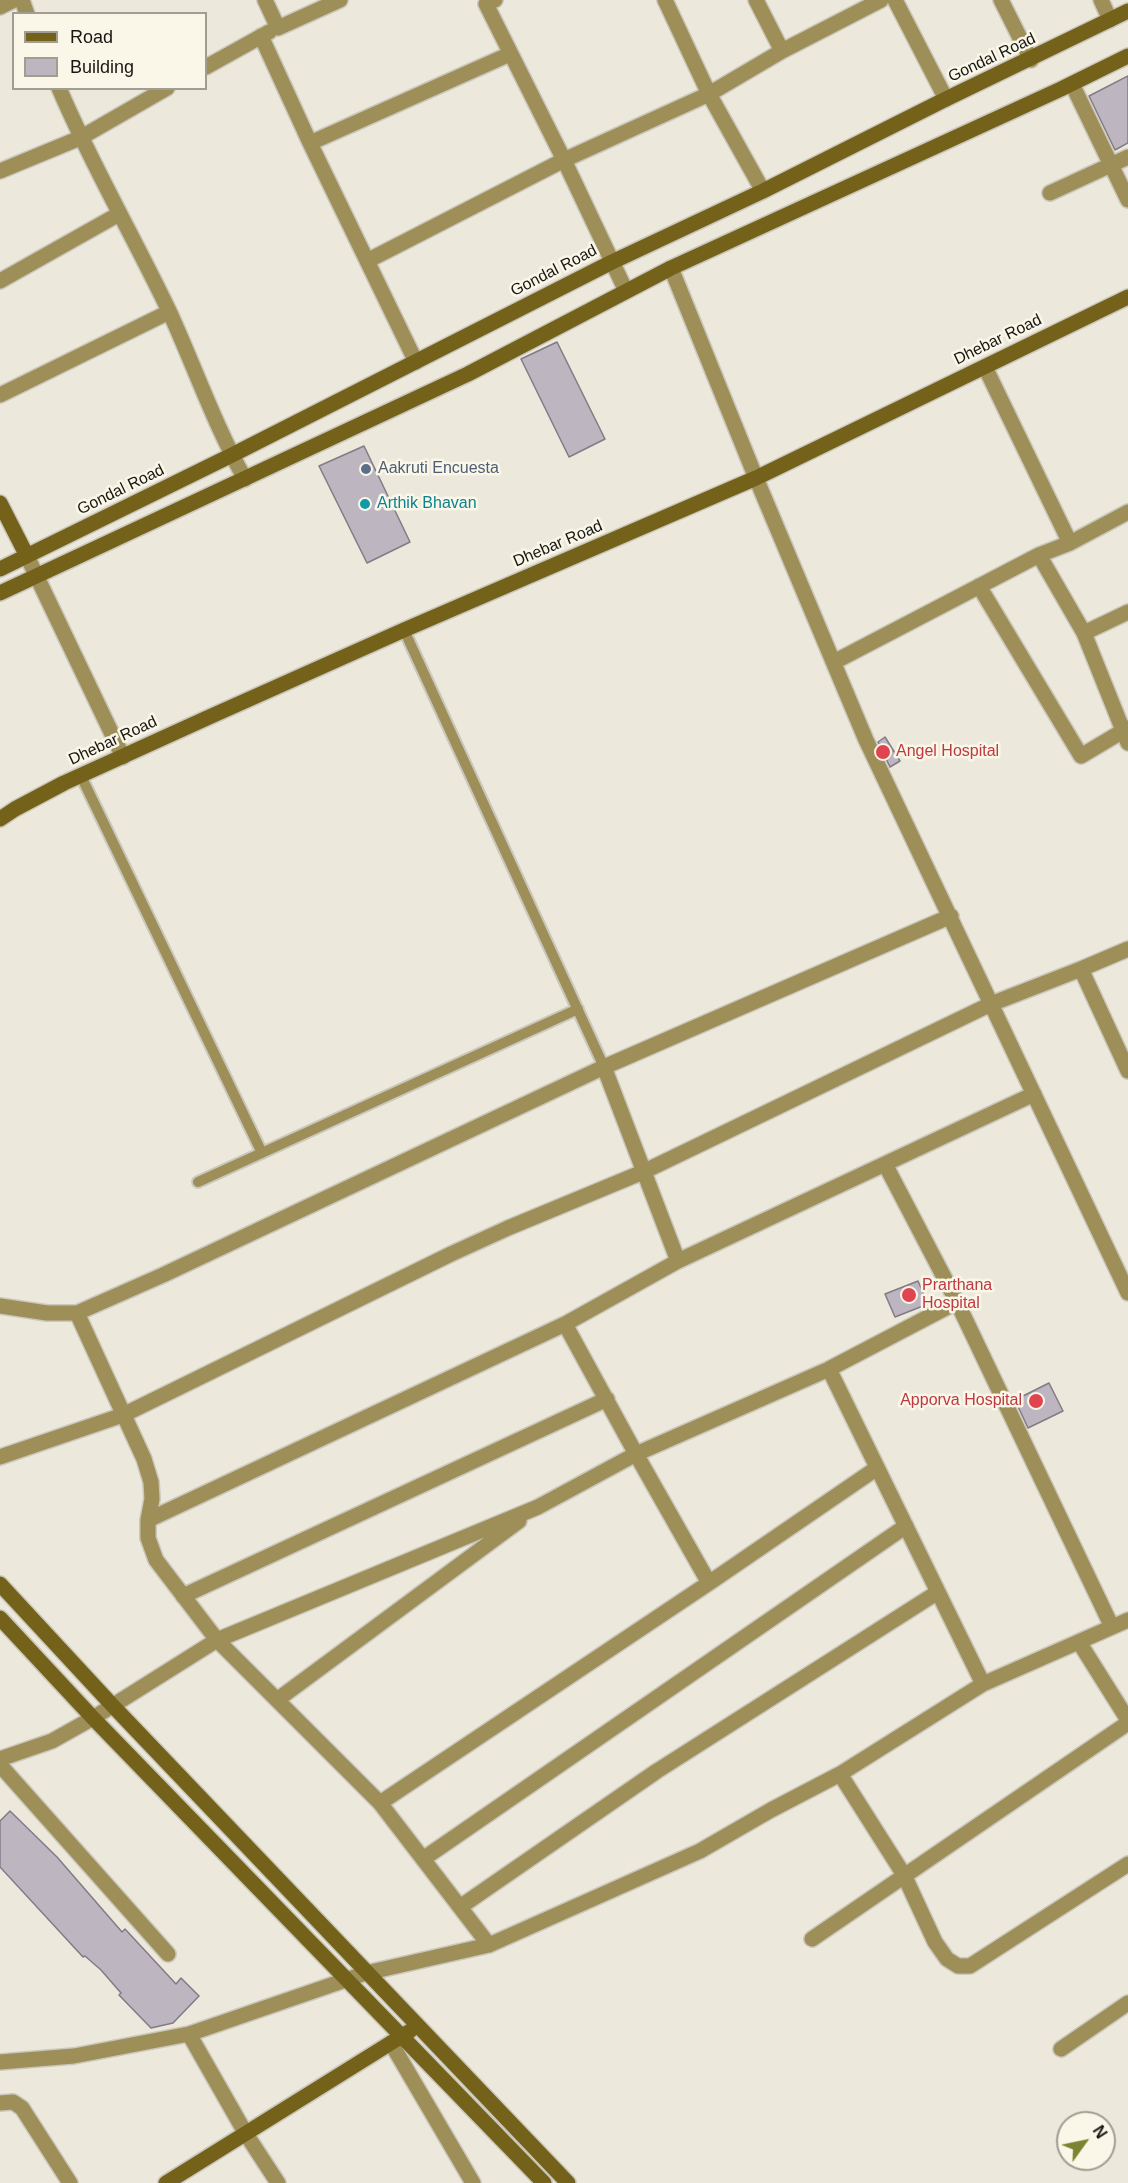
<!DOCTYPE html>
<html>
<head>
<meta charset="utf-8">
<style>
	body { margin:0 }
	#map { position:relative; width:1128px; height:2183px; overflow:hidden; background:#ece9dc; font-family:Helvetica,sans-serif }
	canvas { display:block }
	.legend { position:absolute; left:12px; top:12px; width:195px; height:78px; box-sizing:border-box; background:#faf7e9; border:2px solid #a09d93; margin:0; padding:8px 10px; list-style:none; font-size:18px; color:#181713 }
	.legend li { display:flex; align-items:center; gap:12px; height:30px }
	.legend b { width:30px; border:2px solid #a09d93 }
	.north { position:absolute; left:1056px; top:2111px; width:60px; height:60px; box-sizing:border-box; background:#faf7e9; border:2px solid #a09d93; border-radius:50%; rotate:57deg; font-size:16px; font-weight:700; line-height:24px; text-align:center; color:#181713 }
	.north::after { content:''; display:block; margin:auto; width:21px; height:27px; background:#7b8430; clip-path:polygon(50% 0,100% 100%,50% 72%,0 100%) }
</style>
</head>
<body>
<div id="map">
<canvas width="1128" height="2183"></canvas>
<ul class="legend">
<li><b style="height:8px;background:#75621a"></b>Road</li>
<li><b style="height:16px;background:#bdb6c1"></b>Building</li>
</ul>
<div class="north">N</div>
</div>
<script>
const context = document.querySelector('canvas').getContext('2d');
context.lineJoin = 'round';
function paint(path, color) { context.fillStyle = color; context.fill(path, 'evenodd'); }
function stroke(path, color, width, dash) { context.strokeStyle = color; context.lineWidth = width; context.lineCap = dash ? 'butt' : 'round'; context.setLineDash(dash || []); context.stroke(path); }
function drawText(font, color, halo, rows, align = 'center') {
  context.font = font + ' Helvetica,sans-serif'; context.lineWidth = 5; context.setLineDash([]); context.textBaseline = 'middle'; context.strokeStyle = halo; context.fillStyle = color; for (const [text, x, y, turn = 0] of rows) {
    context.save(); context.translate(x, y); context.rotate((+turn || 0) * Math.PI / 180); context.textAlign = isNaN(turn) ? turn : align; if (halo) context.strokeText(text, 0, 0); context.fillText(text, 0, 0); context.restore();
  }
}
const building = new Path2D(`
	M1128 76V143L1115 150 1089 96Z
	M557 342 605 439 569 457 521 359Z
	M364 446 410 542 367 563 319 466Z
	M885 737 900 761 890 767 878 742Z
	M918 1281 928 1304 895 1317 885 1294Z
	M1049 1383 1063 1411 1028 1428 1015 1400Z
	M10 1811 57 1857 122 1932 125 1929 176 1984 181 1978 199 1996 173 2023 151 2028 119 1995 121 1993 101 1970 85 1956 83 1957 0 1867V1821Z`);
const lane = new Path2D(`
	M404 630 604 1067
	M81 776 262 1153
	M198 1182 578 1009`);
const street = new Path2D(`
	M22 0 27 14
	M265 0 278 28 340 0
	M495 0 486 4 564 160 626 291
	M665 0 709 94 763 191
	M756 0 782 51
	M895 0 946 99
	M1001 0 1031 60
	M1101 0 1110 20
	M0 7 14 0
	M261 36 310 143 416 362
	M206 67 269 32
	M1072 84 1128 200
	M59 88C92 166 134 237 170 313 195 368 215 426 245 479
	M310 143 510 54
	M0 171 80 138 167 88
	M1050 193 1128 157
	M367 261 564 160 709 94 782 51 881 0
	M671 268 756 478 866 740 1128 1293
	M0 281 119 214
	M985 367 1070 543
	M0 395 169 312
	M1039 555 1084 633 1128 743
	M27 556 123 757
	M979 586 1081 756 1128 728
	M1084 633 1128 612
	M834 662 1039 555 1070 543 1128 512
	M1081 969 1128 949
	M604 1067 678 1261
	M885 1164 957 1302 1112 1627
	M957 1302 829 1369 983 1684
	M0 1306 47 1313H77L163 1275 604 1067 951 916
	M77 1313 144 1459 151 1482 152 1499 148 1520V1538L156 1560 217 1640 380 1803 489 1945
	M0 1457 123 1415 451 1254 508 1228 643 1172 991 1004 1081 969 1128 1071
	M148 1520 565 1324 678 1261 1034 1094
	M709 1583 877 1468
	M183 1596 607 1399
	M1079 1642 1128 1720
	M277 1700 519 1521
	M0 1759 52 1741 93 1718 217 1640 538 1507 636 1454 565 1324
	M0 1765 168 1954
	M840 1774 904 1875 935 1942 947 1959 958 1966H970L1128 1864
	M380 1803 709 1583 636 1454 829 1369
	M423 1859 906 1526
	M460 1907 657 1771 938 1592
	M812 1939 1128 1723
	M189 2034 246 2134 278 2183
	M391 2043 473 2183
	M1061 2049 1128 2003
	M0 2062 74 2056 189 2034 366 1973 489 1945 700 1851 771 1810 840 1774 983 1684 1128 1620
	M0 2103 13 2102 22 2108 70 2183`);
const secondary = new Path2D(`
	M0 503 27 556
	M0 569 232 455 612 262 763 191 946 99 1128 11
	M0 593 468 374 671 268 1061 89 1128 56
	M0 819 15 809 64 783 207 718 404 630 756 478 1128 297
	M0 1584 113 1706 568 2183
	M0 1618 93 1718 544 2183
	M166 2183 410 2031`);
const markers = [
	[366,469,6,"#5c6f8a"],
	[365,504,6,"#0f9aa8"],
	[883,752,8,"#e0444e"],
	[909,1295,8,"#e0444e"],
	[1036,1401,8,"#e0444e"]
];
const streetNames = [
	["Gondal Road",992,58,-25],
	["Gondal Road",554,271,-27],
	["Dhebar Road",998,340,-26],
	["Gondal Road",121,490,-26],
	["Dhebar Road",558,544,-23],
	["Dhebar Road",113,741,-25]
];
const serviceNames = [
	["Aakruti Encuesta",378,469]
];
const cultureNames = [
	["Arthik Bhavan",377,504]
];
const healthNames = [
	["Angel Hospital",896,752],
	["Prarthana",922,1286],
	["Hospital",922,1304],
	["Apporva Hospital",1022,1401,"right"]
];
paint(building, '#bdb6c1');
stroke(building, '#827b85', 1.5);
stroke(lane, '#cac7bc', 14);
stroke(street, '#cac7bc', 18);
stroke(secondary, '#cac7bc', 18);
stroke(lane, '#9e8e58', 10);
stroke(street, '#9e8e58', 15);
stroke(secondary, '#75621a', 15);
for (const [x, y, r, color] of markers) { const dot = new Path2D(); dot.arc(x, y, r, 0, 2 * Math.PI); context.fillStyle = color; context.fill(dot); stroke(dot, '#faf7e9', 2); }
drawText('16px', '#181713', '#faf7e9', streetNames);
drawText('16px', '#4e5e75', '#faf7e9', serviceNames, 'left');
drawText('16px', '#0d838f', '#faf7e9', cultureNames, 'left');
drawText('16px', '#be3a42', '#faf7e9', healthNames, 'left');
</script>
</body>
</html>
